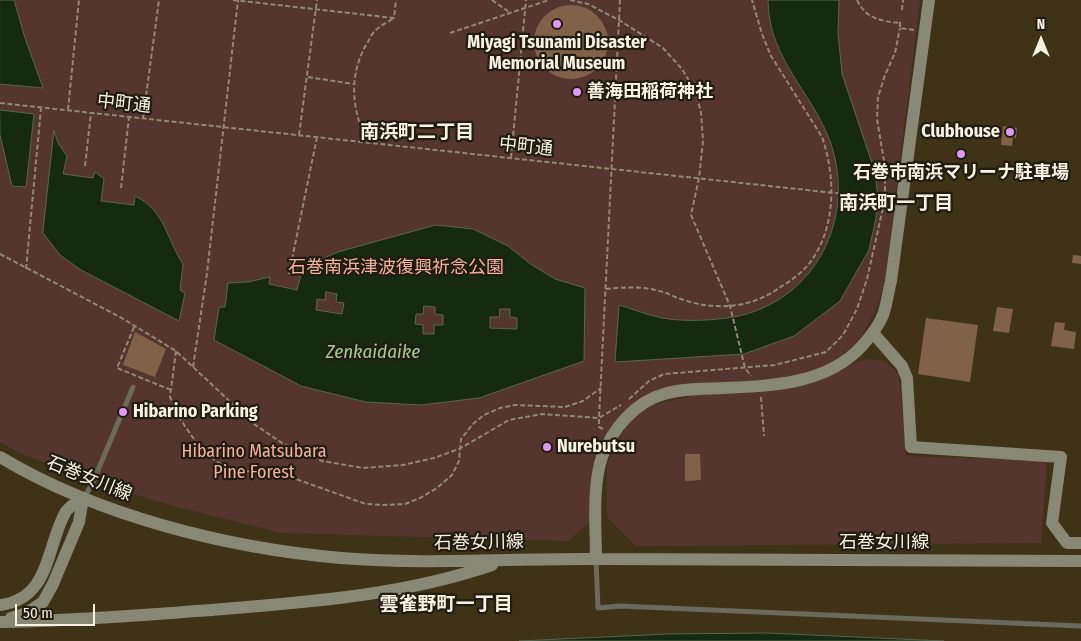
<!DOCTYPE html>
<html>
<head>
<meta charset="utf-8">
<style>
	body { margin:0 }
	#map { position:relative; width:1081px; height:641px; overflow:hidden; background:#3f3317; font-family:"Fira Sans Condensed",sans-serif }
	canvas { display:block }
	.north { position:absolute; left:1016px; top:15px; width:50px; height:50px; -webkit-text-stroke:4px #211c0f; paint-order:stroke; rotate:0deg; font-size:14px; font-weight:700; line-height:20px; text-align:center; color:#f9f1e1 }
	.north::after { content:''; display:block; margin:auto; width:18px; height:22px; background:#f9f1e1; clip-path:polygon(50% 0,100% 100%,50% 72%,0 100%) }
	.scale { position:absolute; left:15px; top:604px; width:80px; height:22px; box-sizing:border-box; border:2px solid #f9f1e1; border-top:0; padding-left:6px; font-size:15px; line-height:18px; white-space:nowrap; color:#f9f1e1; -webkit-text-stroke:4px #211c0f; paint-order:stroke }
</style>
</head>
<body>
<div id="map">
<canvas width="1081" height="641"></canvas>
<div class="north">N</div>
<div class="scale">50 m</div>
</div>
<script>
const context = document.querySelector('canvas').getContext('2d');
context.lineJoin = 'round';
function paint(path, color) { context.fillStyle = color; context.fill(path, 'evenodd'); }
function stroke(path, color, width, dash) { context.strokeStyle = color; context.lineWidth = width; context.lineCap = dash ? 'butt' : 'round'; context.setLineDash(dash || []); context.stroke(path); }
function drawText(font, color, halo, rows, align = 'center') {
  context.font = font + ' "Fira Sans Condensed","Noto Sans JP",sans-serif'; context.lineWidth = 4.5; context.setLineDash([]); context.textBaseline = 'middle'; context.strokeStyle = halo; context.fillStyle = color; for (const [text, x, y, turn = 0] of rows) {
    context.save(); context.translate(x, y); context.rotate((+turn || 0) * Math.PI / 180); context.textAlign = isNaN(turn) ? turn : align; if (halo) context.strokeText(text, 0, 0); context.fillText(text, 0, 0); context.restore();
  }
}
const green = new Path2D(`
	M0 0H920L885 279 878 305 859 341 826 368 798 377 659 389 607 435 593 519 568 541 281 533 181 508 93 482 20 453 0 442Z
	M870 359 884 361 899 374 906 456 1047 461 1041 543 636 546 607 517V463L628 422 645 407 696 395 820 380 859 361Z`);
const water = new Path2D(`
	M0 0H14L25 38 43 88 0 84Z
	M768 0H839L838 33 842 74 875 172 878 198 876 218 869 250 840 301 794 336 744 354 615 362 619 305C633 309 647 315 662 318 680 321 700 321 718 319 803 313 854 234 834 154 820 98 768 63 768 0Z
	M0 110 34 114 26 187 12 186 0 135Z
	M54 131 58 143 67 156 63 174 93 178 95 172 104 179 101 201 134 205 135 196C166 211 166 239 183 264L180 290 185 293 179 321 81 270 60 255 43 233Z
	M436 225 473 229 508 246 532 265 555 279 585 288 584 361 479 398 421 405 366 402 301 386 214 340 219 307H225L228 283 248 282 270 277 269 284 297 290 303 267 338 252ZM326 292 337 294 336 302 344 303 342 314 316 310 317 299 325 300ZM424 306 435 307V314L443 315V325H434V334H423V325L415 324 416 314H423ZM500 309H510V317L517 318V329L490 328V317H499Z
	M768 633 944 641H519L668 634Z`);
const building = new Path2D(`
	M534 42a37 37 0 1 1 74 0a37 37 0 1 1-74 0Z
	M1003 126 1017 128 1016 138 1013 137 1012 146 1001 145Z
	M1073 255 1081 256V264L1072 263Z
	M997 307 1013 309 1009 333 993 331Z
	M926 318 978 325 970 382 918 374Z
	M1055 322 1065 323 1064 330 1076 332 1074 349 1051 346Z
	M135 332 166 349 155 377 123 365Z
	M685 454H700L701 480 685 481Z`);
const path = new Path2D(`
	M233 0 394 18 396 0
	M492 0 509 12
	M570 0 588 4 619 20 663 48 682 69 695 91 701 112 703 141 699 178 691 215 730 306 745 368 751 376
	M857 0C866 19 881 21 900 23
	M902 10 903 0
	M900 22V28L914 30
	M450 33 549 0
	M308 77 353 84
	M0 103 890 199
	M68 110 79 0
	M143 118 159 0
	M299 135 317 0
	M368 143C352 112 348 77 366 45 369 41 371 35 374 32 379 26 388 22 394 18
	M511 158 526 0
	M85 166 91 113
	M121 188 129 117
	M0 254 120 317 176 351 254 424 282 443 322 461 363 468 403 465 434 458 459 449 509 420 542 414 599 418 621 405
	M26 269 41 108
	M289 274 317 137
	M606 289C623 287 645 286 663 292 670 294 676 298 684 300 698 305 714 307 729 306 748 305 767 297 782 286 795 278 808 268 815 255 836 221 835 174 822 137L771 56 762 34 752 0
	M134 327 117 368 171 390
	M176 351 170 397 179 417 191 435 204 452 217 462 231 469 290 477 366 504 384 505 405 504 420 498 437 488 452 475 459 461 461 439 473 424 484 415 500 408 515 405 565 407 583 401 601 388
	M193 367 207 273 238 0
	M761 397 764 436
	M629 399 649 381 664 374 775 365 826 352 843 335 857 309 867 279 885 199V167L877 119 878 97 885 75 895 53 900 28
	M603 429 599 427V418L620 0`);
const lane = new Path2D(`
	M84 498 93 482 133 387
	M596 560 598 608 620 606 1081 626`);
const secondary = new Path2D(`
	M873 333 902 366 907 378 911 447 1061 457 1052 523 1067 543H1081
	M0 457C98 516 227 548 341 558 428 565 514 558 601 559 761 561 921 561 1081 561
	M596 559C596 529 592 485 602 457 612 429 635 402 664 394 683 388 705 389 724 388 773 386 827 384 862 346 871 336 878 327 883 315 887 304 888 292 891 281L929 0
	M0 605C50 599 46 548 65 513 69 506 77 502 83 498
	M11 618 27 613 43 602 53 584 79 522 83 498
	M0 622C71 621 141 615 212 610 307 602 401 596 492 565`);
const markers = [
	[557,24,5,"#da9af6"],
	[577,92,5,"#da9af6"],
	[1010,132,5,"#da9af6"],
	[961,154,5,"#da9af6"],
	[123,412,5,"#da9af6"],
	[547,447,5,"#da9af6"]
];
const poiNames = [
	["Miyagi Tsunami Disaster",557,43,"center"],
	["Memorial Museum",557,64,"center"],
	["善海田稲荷神社",587,92],
	["Clubhouse",1000,132,"right"],
	["石巻市南浜マリーナ駐車場",961,173,"center"],
	["Hibarino Parking",133,412],
	["Nurebutsu",557,447]
];
const streetNames = [
	["中町通",124,104,6],
	["中町通",526,147,6],
	["石巻女川線",89,479,22],
	["石巻女川線",479,543,-1],
	["石巻女川線",884,543]
];
const parkNames = [
	["石巻南浜津波復興祈念公園",396,268],
	["Hibarino Matsubara",254,452],
	["Pine Forest",254,473]
];
const neighbourhoodNames = [
	["南浜町二丁目",417,133],
	["南浜町一丁目",896,204],
	["雲雀野町一丁目",446,605]
];
const waterNames = [
	["Zenkaidaike",373,353]
];
paint(green, '#55362f');
paint(water, '#152a10');
stroke(water, '#59664f', 1);
paint(building, '#806249');
stroke(path, '#938972', 2, [5, 2.5]);
stroke(lane, '#6a6b5d', 5);
stroke(secondary, '#878974', 12);
for (const [x, y, r, color] of markers) { const dot = new Path2D(); dot.arc(x, y, r, 0, 2 * Math.PI); context.fillStyle = color; context.fill(dot); stroke(dot, '#211c0f', 2); }
drawText('bold 18px', '#f9f1e1', '#211c0f', poiNames, 'left');
drawText('18px', '#f9f1e1', '#211c0f', streetNames);
drawText('18px', '#f4b09f', '#211c0f', parkNames);
drawText('bold 19px', '#f9f1e1', '#211c0f', neighbourhoodNames);
drawText('italic 19px', '#a3cc98', '#211c0f', waterNames);
</script>
</body>
</html>
